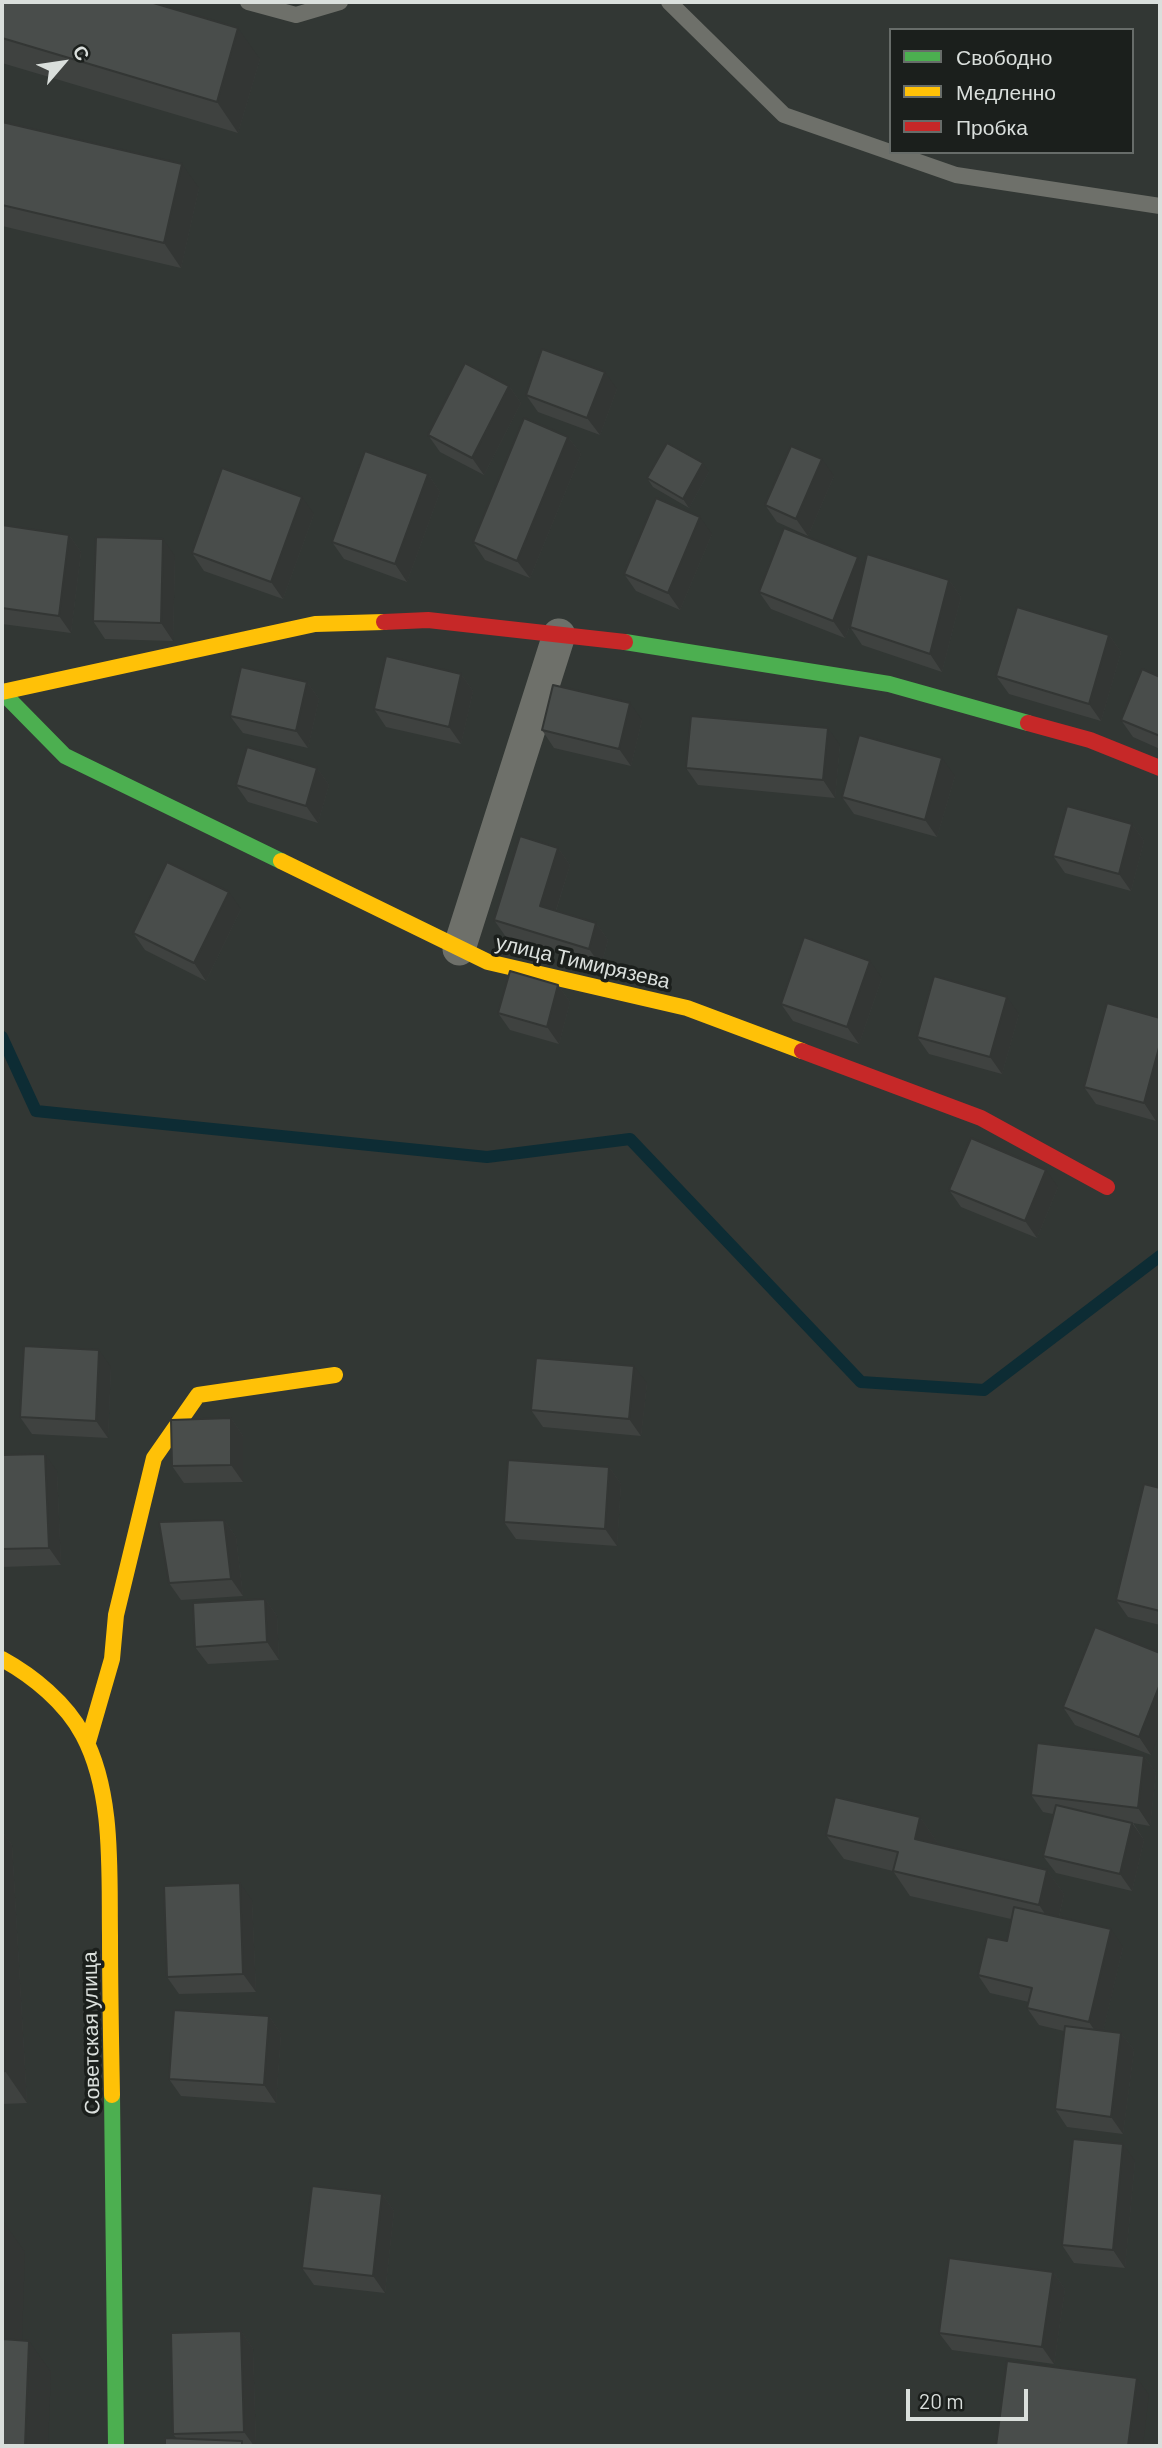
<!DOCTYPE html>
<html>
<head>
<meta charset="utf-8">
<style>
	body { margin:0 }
	#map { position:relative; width:1162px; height:2448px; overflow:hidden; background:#323734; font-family:Barlow,sans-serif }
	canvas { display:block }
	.frame { position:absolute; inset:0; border:4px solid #dadfdc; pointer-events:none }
	.legend { position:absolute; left:889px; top:28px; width:245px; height:126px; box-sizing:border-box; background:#1b1f1c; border:2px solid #676c69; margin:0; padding:9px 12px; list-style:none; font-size:21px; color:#dadfdc }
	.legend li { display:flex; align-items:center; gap:14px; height:35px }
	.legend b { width:35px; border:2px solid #676c69 }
	.north { position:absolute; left:28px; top:28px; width:70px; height:70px; -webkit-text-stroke:5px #1b1f1c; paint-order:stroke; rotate:61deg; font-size:19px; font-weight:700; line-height:28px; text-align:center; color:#dadfdc }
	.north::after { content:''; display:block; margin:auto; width:24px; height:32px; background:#dadfdc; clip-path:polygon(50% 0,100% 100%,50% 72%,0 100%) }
	.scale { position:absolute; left:906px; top:2389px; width:122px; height:32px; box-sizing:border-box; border:4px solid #dadfdc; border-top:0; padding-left:9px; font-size:21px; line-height:24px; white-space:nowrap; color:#dadfdc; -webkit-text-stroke:5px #1b1f1c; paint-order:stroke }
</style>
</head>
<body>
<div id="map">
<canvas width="1162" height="2448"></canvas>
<div class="frame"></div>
<ul class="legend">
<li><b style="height:9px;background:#4caf50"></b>Свободно</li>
<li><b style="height:9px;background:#ffc107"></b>Медленно</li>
<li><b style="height:9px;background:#c62828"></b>Пробка</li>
</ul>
<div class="north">С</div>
<div class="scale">20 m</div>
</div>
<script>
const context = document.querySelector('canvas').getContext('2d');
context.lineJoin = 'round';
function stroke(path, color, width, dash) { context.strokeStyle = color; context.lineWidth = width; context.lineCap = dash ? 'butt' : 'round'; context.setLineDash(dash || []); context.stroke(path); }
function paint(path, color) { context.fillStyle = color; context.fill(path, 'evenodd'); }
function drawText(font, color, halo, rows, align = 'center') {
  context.font = font + ' Barlow,sans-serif'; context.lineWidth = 7; context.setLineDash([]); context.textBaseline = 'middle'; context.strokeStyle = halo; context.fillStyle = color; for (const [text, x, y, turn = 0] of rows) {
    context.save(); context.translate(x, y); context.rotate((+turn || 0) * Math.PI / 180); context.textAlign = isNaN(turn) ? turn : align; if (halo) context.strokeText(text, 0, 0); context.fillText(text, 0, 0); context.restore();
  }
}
const stream = new Path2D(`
	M2 1037 36 1111 487 1157 630 1139 861 1382 984 1390 1160 1256`);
const lane = new Path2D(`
	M248 2 296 15 340 2
	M669 2 784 115 956 175 1160 206`);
const street = new Path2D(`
	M459 949 559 635`);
const fast = new Path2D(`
	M625 642 889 684 1028 723
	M2 692 65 756 281 861
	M112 2095 116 2446`);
const slow = new Path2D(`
	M2 692 315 624 384 622
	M281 861 488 962 687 1008 802 1051
	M2 1659C33 1676 66 1703 83 1735 114 1793 109 1871 110 1935 110 1988 111 2042 112 2095
	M88 1742 112 1659 116 1615 154 1458 198 1395 335 1375`);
const jam = new Path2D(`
	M384 622 428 620 625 642
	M1028 723 1090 740 1160 768
	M802 1051 981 1118 1107 1187`);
const wall = new Path2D(`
	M2 2 260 59 238 133 2 63Z
	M2 122 199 188 181 268 2 226Z
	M509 386 521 403 484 475 440 452 428 435Z
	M617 389 600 435 538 412 526 395Z
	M568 437 581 454 530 578 485 560 473 542Z
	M709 472 689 508 653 487 647 478Z
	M428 474 440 492 407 582 344 559 332 542Z
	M834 476 808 536 777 522 765 505Z
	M314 514 283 599 204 571 192 553Z
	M2 525 69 535 81 552 71 633 2 624Z
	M712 534 680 610 636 591 624 574Z
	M175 556 173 641 105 639 93 621Z
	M858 557 864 566 949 580 961 597 942 672 862 645 850 627V626L845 638 771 609 759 592Z
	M1109 635 1121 652 1101 721 1009 694 996 676Z
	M461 674 473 691 461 744 386 727 374 709Z
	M1160 677V749L1133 737 1121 720Z
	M307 682 319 699 308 748 243 733 230 716Z
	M642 720 631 766 554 748 542 730Z
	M840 745 835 798 698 785 686 768Z
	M317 768 329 785 318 823 248 802 236 785Z
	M955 776 937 837 854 814 842 797Z
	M1132 824 1144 841 1131 891 1065 873 1053 856Z
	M558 848 570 865 556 911 596 923 608 940 601 966 506 937 494 920Z
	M241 909 206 981 145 950 133 933Z
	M882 978 859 1044 793 1021 781 1004Z
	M558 985 570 1002 559 1044 510 1030 498 1013Z
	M1107 1003 1156 1121 1096 1104 1084 1087Z
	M1019 1014 1002 1074 929 1054 917 1037Z
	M1058 1187 1037 1238 961 1207 949 1190Z
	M111 1367 108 1438 32 1434 20 1417Z
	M647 1383 641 1436 543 1427 531 1410Z
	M231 1418 243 1436V1482L184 1483 172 1466Z
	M2 1455 57 1471 61 1565 2 1567Z
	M609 1467 621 1484 617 1546 516 1539 504 1522Z
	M1160 1488V1625L1128 1617 1116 1600Z
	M224 1520 236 1537 243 1596 181 1600 169 1583Z
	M265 1599 277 1616 279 1660 208 1664 195 1647Z
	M1160 1653 1151 1755 1075 1725 1063 1707Z
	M1144 1756 1156 1773 1150 1826 1133 1823 1144 1840 1132 1891 1056 1873 1043 1856 1053 1814 1043 1812 1031 1795Z
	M920 1817 937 1842 936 1844 1047 1870 1064 1894 1059 1917 1123 1947 1103 2031 1121 2033 1134 2050 1123 2134 1067 2127 1055 2109 1064 2031 1039 2025 1027 2008 1029 2002 990 1993 978 1975 1007 1941 1011 1919 910 1896 893 1871 844 1859 826 1835Z
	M2 1831 12 1845 27 2103 2 2104Z
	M252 1900 256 1992 179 1994 167 1977Z
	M269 2016 281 2034 276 2103 181 2096 169 2079Z
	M1135 2161 1125 2268 1074 2263 1062 2245Z
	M382 2194 394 2211 385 2293 314 2285 302 2268Z
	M1053 2272 1065 2289 1054 2364 952 2350 939 2333Z
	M241 2331 253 2349 256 2446H165L177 2439 173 2434Z`);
const shadedWall = new Path2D(`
	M238 28 260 59 238 133 217 102Z
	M182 164 199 188 181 268 164 243Z
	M605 372 617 389 600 435 587 418Z
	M509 386 521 403 484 475 472 458Z
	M568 437 581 454 530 578 517 561Z
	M822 459 834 476 808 536 796 519Z
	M703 463 709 472 689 508 683 499Z
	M428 474 440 492 407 582 395 564Z
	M302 497 314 514 283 599 271 582Z
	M700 517 712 534 680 610 668 593Z
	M69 535 81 552 71 633 59 616Z
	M163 539 175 556 173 641 161 623Z
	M858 557 870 574 845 638 833 621Z
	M949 580 961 597 942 672 930 654Z
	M1109 635 1121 652 1101 721 1089 704Z
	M461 674 473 691 461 744 449 727Z
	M307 682 319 699 308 748 296 731Z
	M630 703 642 720 631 766 619 749Z
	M828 728 840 745 835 798 823 780Z
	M942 758 955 776 937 837 925 820Z
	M317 768 329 785 318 823 306 806Z
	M1132 824 1144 841 1131 891 1119 874Z
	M558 848 570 865 552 923 540 906Z
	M229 892 241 909 206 981 194 963Z
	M596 923 608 940 601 966 589 949Z
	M870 961 882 978 859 1044 847 1027Z
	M558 985 570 1002 559 1044 547 1027Z
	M1007 997 1019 1014 1002 1074 990 1057Z
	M1160 1044V1104L1156 1121 1144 1103Z
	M1046 1170 1058 1187 1037 1238 1025 1221Z
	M99 1350 111 1367 108 1438 96 1421Z
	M634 1366 647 1383 641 1436 629 1419Z
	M231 1418 243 1436V1482L231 1465Z
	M45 1454 57 1471 61 1565 49 1548Z
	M609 1467 621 1484 617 1546 605 1529Z
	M224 1520 236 1537 243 1596 231 1579Z
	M265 1599 277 1616 279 1660 267 1642Z
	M1160 1684V1732L1151 1755 1139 1737Z
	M1144 1756 1156 1773 1150 1826 1138 1808Z
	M920 1817 937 1842 932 1864 915 1839Z
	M1132 1823 1144 1840 1132 1891 1120 1874Z
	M2 1831 12 1845 27 2103 5 2071 2 2009Z
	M1047 1870 1064 1894 1056 1930 1039 1905Z
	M240 1883 252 1900 256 1992 243 1974Z
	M1111 1929 1123 1947 1101 2040 1089 2022Z
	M269 2016 281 2034 276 2103 264 2085Z
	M1121 2033 1134 2050 1123 2134 1111 2117Z
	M1123 2144 1135 2161 1125 2268 1113 2250Z
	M382 2194 394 2211 385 2293 373 2276Z
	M3 2221 25 2252 21 2370 2 2343V2269Z
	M1053 2272 1065 2289 1054 2364 1042 2347Z
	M241 2331 253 2349 256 2446H254L244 2432Z
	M29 2341 51 2372 48 2446H25Z
	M1137 2378 1149 2395 1143 2446H1128Z`);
const building = new Path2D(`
	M2 2H150L238 28 217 102 2 38Z
	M2 122 182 164 164 243 2 205Z
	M542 349 605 372 587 418 526 395Z
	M465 363 509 386 472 458 428 435Z
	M524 418 568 437 517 561 473 542Z
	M667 443 703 463 683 499 647 478Z
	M791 446 822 459 796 519 765 505Z
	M365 451 428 474 395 564 332 542Z
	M222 468 302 497 271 582 192 553Z
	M656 498 700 517 668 593 624 574Z
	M2 525 69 535 59 616 2 608Z
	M784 528 858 557 833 621 759 592Z
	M96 537 163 539 161 623 93 621Z
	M867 554 949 580 930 654 850 627Z
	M1017 607 1109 635 1089 704 996 676Z
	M386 656 461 674 449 727 374 709Z
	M241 667 307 682 296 731 230 716Z
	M1142 669 1160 677V736L1121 720Z
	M553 685 630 703 619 749 542 730Z
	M691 716 828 728 823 780 686 768Z
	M859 735 942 758 925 820 842 797Z
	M247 747 317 768 306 806 236 785Z
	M1067 806 1132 824 1119 874 1053 856Z
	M520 836 558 848 540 906 596 923 589 949 494 920Z
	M167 862 229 892 194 963 133 933Z
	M804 937 870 961 847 1027 781 1004Z
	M510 971 558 985 547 1027 498 1013Z
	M934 976 1007 997 990 1057 917 1037Z
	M1107 1003 1160 1018V1044L1144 1103 1084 1087Z
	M971 1138 1046 1170 1025 1221 949 1190Z
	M24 1346 99 1350 96 1421 20 1417Z
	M536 1358 634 1366 629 1419 531 1410Z
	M231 1418V1465L172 1466 171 1420Z
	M45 1454 49 1548 2 1549V1455Z
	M508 1460 609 1467 605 1529 504 1522Z
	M1144 1484 1160 1488V1611L1116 1600Z
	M224 1520 231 1579 169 1583 159 1522Z
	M265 1599 267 1642 195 1647 193 1603Z
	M1095 1627 1160 1653V1684L1139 1737 1063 1707Z
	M1037 1743 1144 1756 1138 1808 1031 1795Z
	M835 1797 920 1817 915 1839 1047 1870 1039 1905 893 1871 898 1852 826 1835Z
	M1056 1805 1132 1823 1120 1874 1043 1856Z
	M240 1883 243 1974 167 1977 164 1886Z
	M1014 1907 1111 1929 1089 2022 1027 2008 1032 1988 978 1975 987 1937 1007 1941Z
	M2 2009 5 2071 2 2072Z
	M174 2010 269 2016 264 2085 169 2079Z
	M1065 2026 1121 2033 1111 2117 1055 2109Z
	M1073 2139 1123 2144 1113 2250 1062 2245Z
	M312 2186 382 2194 373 2276 302 2268Z
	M2 2221H3L2 2269Z
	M949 2258 1053 2272 1042 2347 939 2333Z
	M241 2331 244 2432 173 2434 171 2333Z
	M2 2339 29 2341 25 2446H2Z
	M1007 2361 1137 2378 1128 2446H996Z
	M165 2438 242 2441V2446H165Z`);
const streetNames = [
	["улица Тимирязева",583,962,13],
	["Советская улица",91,2033,-91]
];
stroke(stream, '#0d2c34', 12);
stroke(lane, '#6e706a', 16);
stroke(street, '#6e706a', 33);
stroke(fast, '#4caf50', 16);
stroke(slow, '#ffc107', 16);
stroke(jam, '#c62828', 16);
paint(wall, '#3f4240');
paint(shadedWall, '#333634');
paint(building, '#494d4b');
stroke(building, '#333634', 2);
drawText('21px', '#dadfdc', '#1b1f1c', streetNames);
</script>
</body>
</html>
